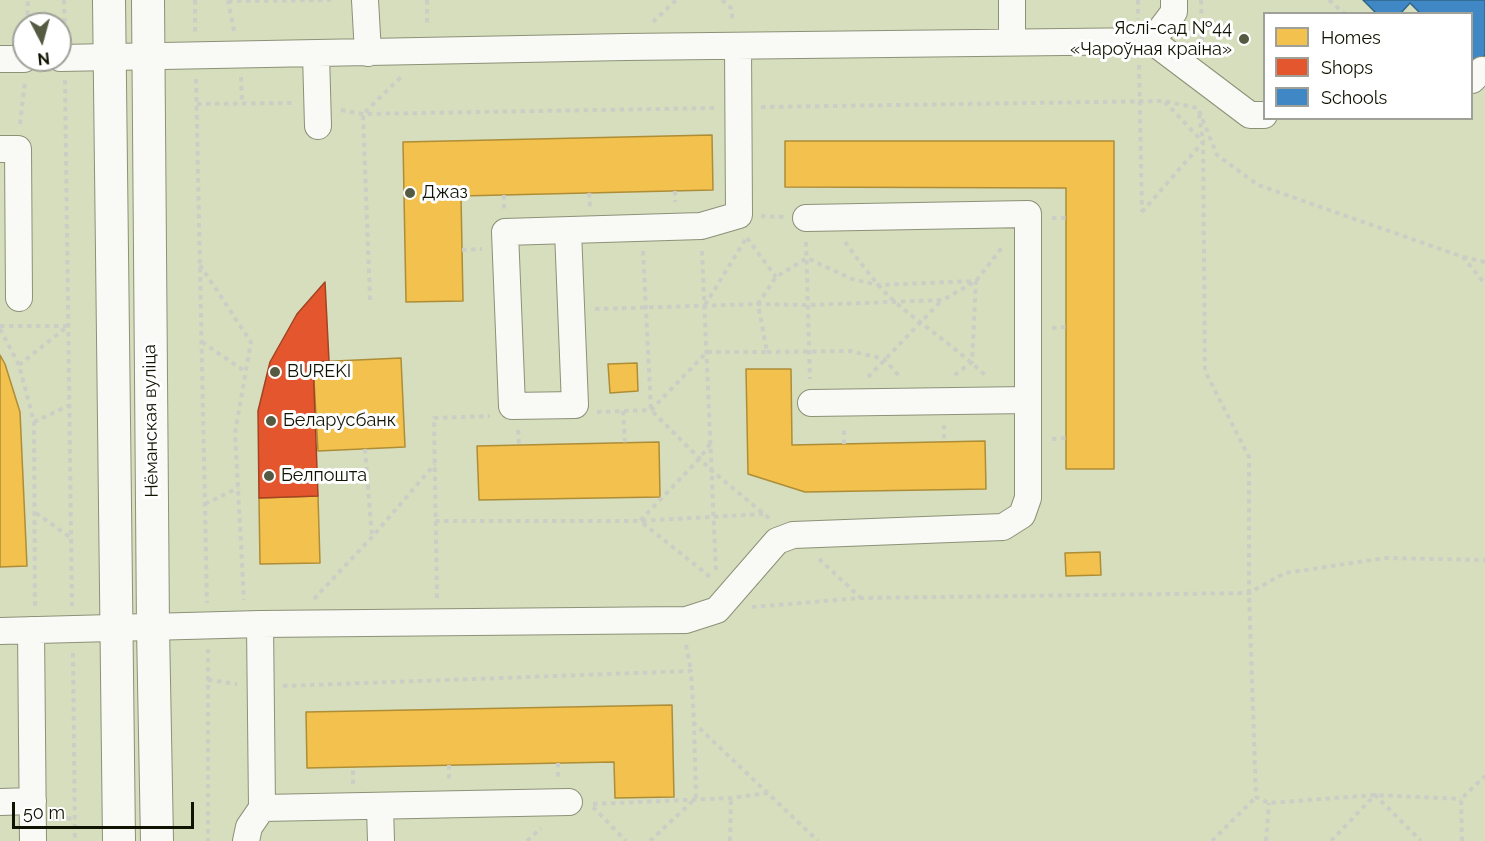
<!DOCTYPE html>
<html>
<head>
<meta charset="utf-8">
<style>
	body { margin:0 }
	#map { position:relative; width:1485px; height:841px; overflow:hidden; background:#d6debd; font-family:Raleway,sans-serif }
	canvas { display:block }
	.legend { position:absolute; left:1263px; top:12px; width:210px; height:108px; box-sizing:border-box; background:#fff; border:2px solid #9fa199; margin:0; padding:8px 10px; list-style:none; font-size:18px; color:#0f1300 }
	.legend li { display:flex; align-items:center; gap:12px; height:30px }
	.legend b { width:30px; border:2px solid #9fa199 }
	.north { position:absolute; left:12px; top:12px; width:60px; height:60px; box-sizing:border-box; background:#fff; border:2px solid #9fa199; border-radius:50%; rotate:174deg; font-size:16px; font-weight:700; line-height:24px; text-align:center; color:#0f1300 }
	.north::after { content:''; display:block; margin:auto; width:21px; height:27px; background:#555a42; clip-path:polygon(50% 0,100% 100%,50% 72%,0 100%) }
	.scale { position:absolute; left:12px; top:802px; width:182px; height:27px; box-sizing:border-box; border:3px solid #0f1300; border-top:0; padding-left:8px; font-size:18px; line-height:21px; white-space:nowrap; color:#0f1300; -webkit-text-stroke:4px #fff; paint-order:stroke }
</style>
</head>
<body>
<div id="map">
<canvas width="1485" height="841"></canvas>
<ul class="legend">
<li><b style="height:16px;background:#f2c14e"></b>Homes</li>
<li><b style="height:16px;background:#e4572e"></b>Shops</li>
<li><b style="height:16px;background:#3f88c5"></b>Schools</li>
</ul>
<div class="north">N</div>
<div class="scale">50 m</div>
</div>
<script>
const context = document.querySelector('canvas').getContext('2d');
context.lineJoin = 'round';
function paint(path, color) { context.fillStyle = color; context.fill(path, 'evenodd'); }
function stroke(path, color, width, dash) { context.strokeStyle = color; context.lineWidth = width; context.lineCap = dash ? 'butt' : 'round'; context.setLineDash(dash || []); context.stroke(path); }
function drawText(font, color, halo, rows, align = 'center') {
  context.font = font + ' Raleway,sans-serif'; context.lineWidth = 6; context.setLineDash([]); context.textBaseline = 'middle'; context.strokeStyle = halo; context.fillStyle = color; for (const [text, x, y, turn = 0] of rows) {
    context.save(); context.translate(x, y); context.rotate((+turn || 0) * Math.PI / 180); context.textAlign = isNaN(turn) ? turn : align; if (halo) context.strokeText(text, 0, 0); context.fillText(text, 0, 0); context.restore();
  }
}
const homes = new Path2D(`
	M712 135 713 190 461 196 463 301 406 302 403 142Z
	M785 141H1114V469H1066V188L785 187Z
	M0 355 5 364 20 412 27 566 0 567Z
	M401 358 405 447 318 451 313 362Z
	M637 363 638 391 610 393 608 364Z
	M746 369H791L792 445 985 441 986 489 805 492 748 474Z
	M659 442 660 497 479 500 477 446Z
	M318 496 320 563 260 564 259 498Z
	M1100 552 1101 575 1066 576 1065 553Z
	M672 705 674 797 615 798 614 762 307 768 306 712Z`);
const shops = new Path2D(`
	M325 282 329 361 313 362 318 496 259 498 258 411 270 362 297 314Z`);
const schools = new Path2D(`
	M1363 0H1485V55L1477 65 1472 60V14H1421L1410 3 1400 14H1377Z`);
const path = new Path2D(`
	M64 0 65 35
	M195 0V32
	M228 0 234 31
	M427 0V26
	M722 0 731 8 733 22
	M1138 0V19
	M1201 0 1202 47
	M1329 0 1345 14
	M228 1 331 0
	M653 22 676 0
	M27 24 28 0
	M1139 65 1142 212
	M241 77 242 103
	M196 79 207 603
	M65 80 72 606
	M197 104 295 103
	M761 107 1164 101 1198 108 1217 155 1258 185 1463 257 1485 284
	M341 110 363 114 714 108
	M1199 114 1203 142 1205 371 1249 457V593L1256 797 1269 803 1375 795 1461 799
	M20 124 25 81
	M675 191V202
	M589 193 590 207
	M504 195V209
	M1142 212 1203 142 1165 102
	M761 216 784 217
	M1052 218H1066
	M747 238 776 277
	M806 242 810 379
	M845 242C861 263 876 285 896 303 926 328 959 350 987 377
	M462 250 482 249
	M643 251 651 410 712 471 769 518
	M702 251 716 573
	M1463 257 1485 262
	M200 265 251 342 235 433 244 600
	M370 300 363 114 401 77
	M705 305 747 237
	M595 309 758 304 808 305 943 300 976 281 1003 246
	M0 326H69
	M1052 328 1066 327
	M0 329 19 365 34 422 35 606
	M202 342 246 372
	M767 352 850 351 884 359 899 376
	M19 365 68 326
	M868 377 942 300
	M623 411 625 443
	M597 412 651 410 707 352H767L758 304 776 277 807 258 852 279 878 285 976 281 972 362 952 377
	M34 422 70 405
	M944 425V442
	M518 430 519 445
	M1052 439 1066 438
	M710 444 699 459 640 521 713 579
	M844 444V426
	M365 449 372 537
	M205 504 238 488
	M36 513 71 538
	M435 521H640L763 514
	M819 559 861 598
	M437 598 434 418 490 416
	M314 599 372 537 435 464
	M752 607 861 598 1249 593 1285 573 1385 558 1485 560
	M686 645 691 671
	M208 649V841
	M73 653 75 841
	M208 680 237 684
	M283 686 691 671 694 723 818 841
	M558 763V777
	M449 765V780
	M353 784V767
	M593 804 731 798 768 793
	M593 807 626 841
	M58 819 75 818
	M527 841 541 828
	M650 841 696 798 694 724
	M730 841 731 798
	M1212 841 1256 797
	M1266 841 1269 803
	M1331 841 1375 795 1421 841
	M1462 841 1461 799 1485 776`);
const minor = new Path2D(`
	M365 0 368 53
	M1012 0V42
	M1152 41 1250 115H1264
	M316 54 318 126
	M60 58 625 47 1152 41 1174 12V0
	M0 59H24
	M1472 80 1482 70
	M0 149H18L19 298
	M568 231 575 405 512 406 505 232 701 226 739 215 738 46
	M811 403 1028 400
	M260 624 262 808 569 802
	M31 630 33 841
	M0 631 260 624 686 620 717 610 777 541 793 535 1003 527 1022 515 1028 498V214L806 218
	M0 802 33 801
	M380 807 381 841
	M246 841 249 827 262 808`);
const major = new Path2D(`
	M109 0 119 841
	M148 0 153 628 157 841`);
const markers = [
	[1244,39,6,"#555a42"],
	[410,193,6,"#555a42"],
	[275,372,6,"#555a42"],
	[271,421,6,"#555a42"],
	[269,476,6,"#555a42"]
];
const poiNames = [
	["Яслі-сад №44",1232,29,"right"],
	["«Чароўная краіна»",1232,50,"right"],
	["Джаз",422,193],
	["BUREKI",287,372],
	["Беларусбанк",283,421],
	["Белпошта",281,476]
];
const streetNames = [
	["Нёманская вуліца",151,421,-91]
];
paint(homes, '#f2c14e');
stroke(homes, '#ae8d37', 1.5);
paint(shops, '#e4572e');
stroke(shops, '#a44320', 1.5);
paint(schools, '#3f88c5');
stroke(schools, '#31658a', 1.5);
stroke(minor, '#8c9178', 28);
stroke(major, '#8c9178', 34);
stroke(path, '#cccec5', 4, [4.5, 4.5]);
stroke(minor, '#f9faf5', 26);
stroke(major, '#f9faf5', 32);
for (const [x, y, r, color] of markers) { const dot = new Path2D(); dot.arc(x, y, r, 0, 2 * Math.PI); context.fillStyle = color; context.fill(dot); stroke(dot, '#fff', 2); }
drawText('18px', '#0f1300', '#fff', poiNames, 'left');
drawText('18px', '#0f1300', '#fff', streetNames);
</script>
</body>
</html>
